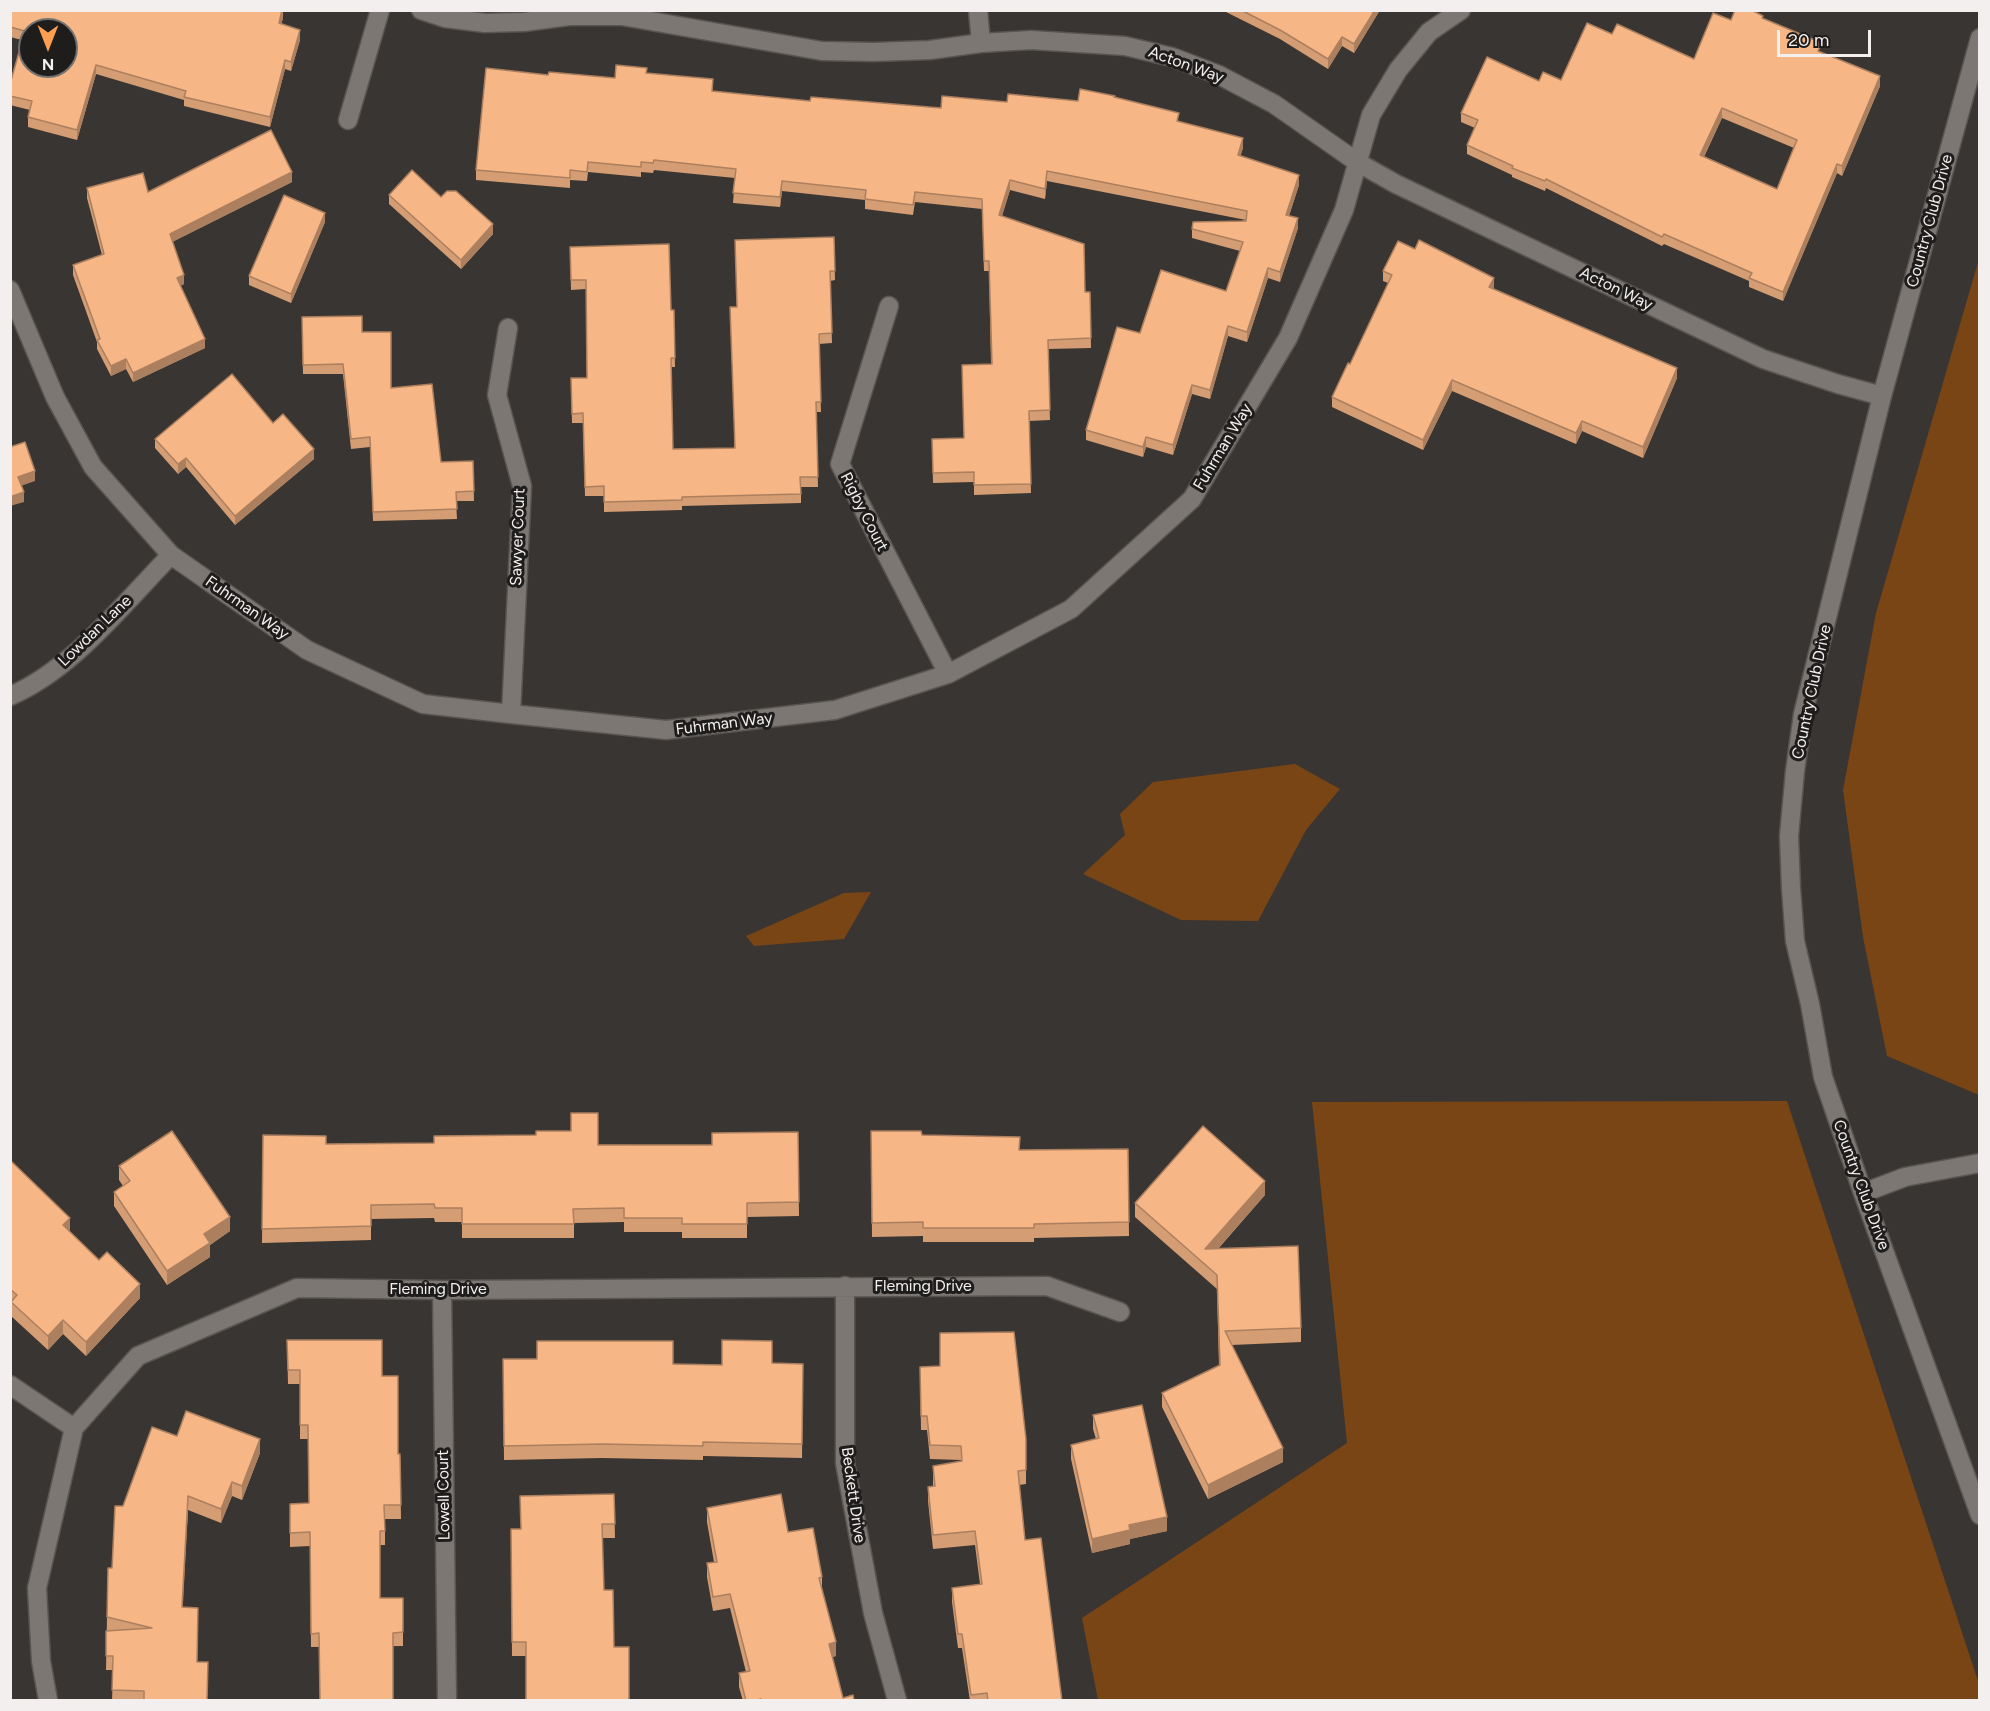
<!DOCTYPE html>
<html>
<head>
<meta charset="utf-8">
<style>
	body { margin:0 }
	#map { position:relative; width:1990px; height:1711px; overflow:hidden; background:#393532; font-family:Figtree,sans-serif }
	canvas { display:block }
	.frame { position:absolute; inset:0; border:12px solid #f2efee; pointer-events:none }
	.north { position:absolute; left:18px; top:18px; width:60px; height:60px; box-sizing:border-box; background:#1f1d1c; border:2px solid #737170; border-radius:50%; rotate:180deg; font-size:16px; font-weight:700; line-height:24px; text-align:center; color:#f2efee }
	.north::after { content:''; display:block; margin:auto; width:21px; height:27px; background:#fb9e51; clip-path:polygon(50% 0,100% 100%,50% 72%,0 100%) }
	.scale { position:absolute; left:1777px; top:30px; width:94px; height:27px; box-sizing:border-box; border:3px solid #f2efee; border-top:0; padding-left:8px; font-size:18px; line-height:21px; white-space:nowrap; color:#f2efee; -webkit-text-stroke:4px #1f1d1c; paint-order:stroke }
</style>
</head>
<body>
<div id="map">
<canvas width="1990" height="1711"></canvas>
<div class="frame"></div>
<div class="north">N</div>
<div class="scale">20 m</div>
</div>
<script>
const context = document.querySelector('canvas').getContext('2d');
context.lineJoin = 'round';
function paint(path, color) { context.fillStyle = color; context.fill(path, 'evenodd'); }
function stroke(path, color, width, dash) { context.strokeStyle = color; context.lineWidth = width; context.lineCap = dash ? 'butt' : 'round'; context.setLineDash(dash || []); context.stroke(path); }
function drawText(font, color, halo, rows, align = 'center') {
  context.font = font + ' Figtree,sans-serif'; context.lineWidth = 6; context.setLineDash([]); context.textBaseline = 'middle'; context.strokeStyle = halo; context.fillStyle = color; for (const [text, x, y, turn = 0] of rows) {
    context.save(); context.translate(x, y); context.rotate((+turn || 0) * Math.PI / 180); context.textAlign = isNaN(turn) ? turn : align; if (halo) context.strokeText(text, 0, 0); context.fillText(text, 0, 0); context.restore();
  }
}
const green = new Path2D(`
	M1979 259V1095L1887 1056 1863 937 1843 790 1876 613Z
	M1295 764 1340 789 1306 830 1258 921 1181 920 1083 874 1125 835 1120 814 1153 782Z
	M871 892 844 939 754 946 746 936 844 893Z
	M1787 1101 1979 1684V1700H1098L1082 1618 1347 1443 1312 1102Z`);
const minor = new Path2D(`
	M421 10 445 18 485 23 524 22 569 16H622L822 51 874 52 930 50 981 43 1031 40 1125 46 1172 57 1219 75 1274 104 1357 162 1396 184 1763 359 1838 384 1882 396
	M978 10 981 43
	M1980 38 1882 396 1803 714 1795 771 1789 836 1791 888 1795 941 1810 1004 1823 1077 1863 1193 1980 1515
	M348 120 380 10
	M10 290 55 397 93 467 171 555 307 650 423 704 511 714 666 730 835 710 948 674 1071 609 1192 499 1288 338 1344 210 1371 115 1398 70 1429 32 1461 10
	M889 306 840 464 948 674
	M508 328 497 395 522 486 511 714
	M10 696C72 670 125 602 171 555
	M1863 1193 1905 1177 1980 1163
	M845 1286V1463L873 1613 897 1700
	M442 1290 447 1700
	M10 1385 74 1428
	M48 1700 41 1661 37 1588 74 1428 138 1356 297 1288 442 1290 1047 1286 1120 1312`);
const wall = new Path2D(`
	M10 10H283V18L281 24 300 40 291 71 285 69 270 127 184 106V100L96 74 77 140 28 127V117L30 110 10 105V84L22 40 10 37Z
	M1222 10H1380L1354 53 1342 46 1328 69 1280 39Z
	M1763 19 1880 86 1842 176 1837 173 1783 301 1749 287V281L1664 244 1662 246 1546 188 1545 191 1512 177V175L1467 154V145L1475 128 1461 122V113L1539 81 1561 80 1612 34 1694 59 1731 20ZM1722 118 1794 148 1777 189 1704 157Z
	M647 73 713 91 810 101 941 108 1007 102 1078 101 1115 97 1179 121 1243 148 1240 156 1299 185 1289 216 1298 228 1280 282 1268 278 1247 342 1228 336 1210 399 1192 394 1173 455 1146 447 1143 457 1086 440V430L1140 333 1226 291 1240 251 1192 238V229L1246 220 1047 181 1045 199 1010 190 1002 216 1085 292H1090L1091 348 1048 349 1050 420 1029 421 1031 493 974 495V482L933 483 932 439 964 438 991 364 989 271H984L982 209 915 202 913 215 865 209V200L782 191 780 207 733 203 735 178 654 170 653 173 641 172V177L588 172 587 181 570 180V188L476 180V170L548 75 615 78Z
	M292 182 172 242 184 284 180 286 205 348 133 382 126 369 111 376 97 349V342L73 275V265L102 255 87 198V188L148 192Z
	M389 195 441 197 493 234 461 269 389 204Z
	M325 222 291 303 249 285V276Z
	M834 237 835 280 830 281 832 343 819 344 821 412H816L818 487H801V503L682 506V510L604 512V496H585L583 423H572L571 378H587L586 289 571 290 570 247 671 310H674L675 367H671L673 449 734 448 737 307Z
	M1383 271 1494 288 1493 289 1677 378 1643 458 1582 431 1576 444 1452 391 1423 450 1332 407V397L1350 364 1388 283 1383 281Z
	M302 317 362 332 391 388 441 462 473 461 474 501H456L457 519 373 521 370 447 351 449 343 374H303Z
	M273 423 314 459 235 525 186 467 178 474 155 448V439Z
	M871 1131 922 1135 1019 1150 1128 1149 1129 1236 1034 1238V1242H923V1236L872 1237Z
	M798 1132 799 1216 747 1217V1238H682V1232H624V1222L574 1223V1238H462V1222H435L434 1218 371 1219V1240L262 1243 263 1135 326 1144 712 1145Z
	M10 1160 70 1232 140 1298 86 1356 63 1334 48 1350 11 1316Z
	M119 1166 230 1231 210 1245V1257L167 1285 114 1206V1192L123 1186 119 1180Z
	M1265 1195 1218 1249 1301 1328V1342L1232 1345 1283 1462 1208 1499 1162 1407V1393L1219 1366 1217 1289 1135 1217V1203Z
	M287 1340 382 1376 398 1454H400L401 1519H385V1545H380V1598H403V1646L311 1647 310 1546 290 1547V1504L309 1503 308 1439H300V1384H288Z
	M503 1359 722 1365 772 1363 803 1364 802 1458 703 1456V1460L602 1458 504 1460Z
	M920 1367 1026 1439V1484L1019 1485 1025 1540 1062 1701H970L962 1648H958L952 1602V1588L980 1584 975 1545 933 1549 928 1501V1487L933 1486V1466L961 1461V1460L930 1459 927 1430H921Z
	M1093 1415 1167 1531 1130 1539V1544L1092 1553 1071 1459V1445L1096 1439 1093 1429Z
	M177 1436 260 1453 242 1500 232 1496 221 1523 188 1510 182 1607 208 1701H112L113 1670H106L107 1617 112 1568 123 1506Z
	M614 1494 615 1538H603L526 1656H512L511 1529H520Z
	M707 1508 788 1532 822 1577V1590L836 1656 832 1657 843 1698 854 1701H743L739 1687V1673L746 1672 730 1608 713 1611 707 1577V1563L714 1562 707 1522Z`);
const shadedWall = new Path2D(`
	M282 10 283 18 279 33V23Z
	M1375 10H1380L1354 53V44Z
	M300 30V40L291 71V62Z
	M1342 37V46L1328 69V59Z
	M285 60V69L270 127V117Z
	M96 65V74L77 140V130Z
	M1880 76V86L1842 176V166Z
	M1722 108V118L1700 165V155Z
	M1243 138V148L1238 165V155Z
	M1837 164V173L1783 301V292Z
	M1047 171V181L1045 199V189Z
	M292 172V182L170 243V234Z
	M1299 175V185L1286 224V215Z
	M1010 180V190L999 225V215Z
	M782 181V191L780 207V197Z
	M325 213V222L291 303V294Z
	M1298 218V228L1280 282V272Z
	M493 224V234L461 269V260Z
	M1268 268V278L1247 342V332Z
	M184 275V284L177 287V278Z
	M1494 278V288L1489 297V287Z
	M1228 326V336L1210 399V390Z
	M205 339V348L133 382V373Z
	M126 359V369L111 376V366Z
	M1677 368V378L1643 458V447Z
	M1452 380V391L1423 450V440Z
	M1192 385V394L1173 455V445Z
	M1582 421V431L1576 444V433Z
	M1146 437V447L1143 457V447Z
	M314 449V459L235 525V516Z
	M186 458V467L178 474V464Z
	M35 471V481L18 487V477Z
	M24 492V502L10 506V497Z
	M1265 1181V1195L1205 1263V1249Z
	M230 1217V1231L210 1245V1257L167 1285V1271L204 1234Z
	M70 1218V1232L63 1239V1225Z
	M140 1284V1298L86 1356V1342Z
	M63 1320V1334L48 1350V1336Z
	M260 1439V1453L242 1500V1486Z
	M1283 1448V1462L1208 1499V1485Z
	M232 1482V1496L221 1523V1509Z
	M188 1496V1510L182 1621V1607Z
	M1167 1517V1531L1130 1539V1544L1092 1553V1539L1129 1525Z
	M836 1642V1656L829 1658V1644Z`);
const building = new Path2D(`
	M10 10H282L279 23 300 30 291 62 285 60 270 117 184 97 186 91 96 65 77 130 28 117 32 101 10 96V84L25 31 10 27ZM30 30H66V66H30Z
	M1241 10H1375L1354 44 1342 37 1328 59 1280 30Z
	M1735 10H1751L1763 16 1762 18 1822 43 1818 51 1880 76 1842 166 1837 164 1783 292 1749 278 1752 273 1664 234 1662 237 1546 179 1545 181 1512 168 1513 166 1467 145 1478 120 1461 113 1487 57 1539 81 1543 72 1561 80 1587 23 1612 34 1617 24 1694 59 1713 13 1731 20ZM1722 108 1797 140 1777 189 1700 155Z
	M616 65 647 68 646 73 713 79 712 91 810 101 811 97 941 108 942 96 1007 102 1008 94 1078 101 1080 89 1115 96 1114 97 1179 113 1177 121 1243 138 1238 155 1299 175 1286 215 1298 218 1280 272 1268 268 1247 332 1228 326 1210 390 1192 385 1173 445 1146 437 1143 447 1086 430 1117 327 1140 333 1161 270 1226 291 1243 242 1192 229 1193 222 1246 221 1247 211 1047 171 1045 189 1010 180 999 215 1084 244 1085 292H1090L1091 338 1048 340 1050 410 1029 411 1031 484 974 485V472L933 473 932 439 964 438 962 365 992 364 989 261H984L982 199 915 192 913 205 865 199 866 190 782 181 780 197 733 193 736 169 654 160 653 163 641 162V167L588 162 587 172 570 170V178L476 170 486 68 548 75 549 72 615 78Z
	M271 130 292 172 170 234 184 275 177 278 205 339 133 373 126 359 111 366 97 340 100 339 73 265 104 254 87 188 143 173 148 192Z
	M412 170 441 197 447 191H456L493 224 461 260 389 195Z
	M284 195 325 213 291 294 249 276Z
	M834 237 835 271H830L832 333 819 334 821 402H816L818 477H800L801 494 682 497V500L604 502V486L585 487 583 413 572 414 571 378H587L586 280H571L570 247 669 244 671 310H674L675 358H671L673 449 735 448 730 307H737L735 240Z
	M1419 240 1494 278 1489 287 1677 368 1643 447 1582 421 1576 433 1452 380 1423 440 1332 397 1348 363 1350 364 1392 275 1383 271 1398 241 1415 249Z
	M362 316V332H391V388L432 384 441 462 473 461 474 491 456 492 457 509 373 512 370 437 351 439 343 364 303 365 302 317Z
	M232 374 273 423 283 414 314 449 235 516 186 458 178 464 155 439Z
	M25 442 35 471 18 477 24 492 10 497V447Z
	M571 1113H598V1145H712V1133L798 1132 799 1202 747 1203V1224H682V1218H624V1208L573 1209 574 1224H462V1208H435L434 1204 371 1205V1226L262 1229 263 1135 326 1136V1144L434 1143V1136L536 1135V1131H571Z
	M1203 1126 1265 1181 1205 1249 1298 1246 1301 1328 1225 1331 1283 1448 1208 1485 1162 1393 1220 1365 1217 1275 1135 1203Z
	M172 1131 230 1217 204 1234 210 1243 167 1271 114 1192 130 1181 119 1166Z
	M871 1131H921L922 1135 1020 1137 1019 1150 1128 1149 1129 1222 1034 1224V1228H923V1222L872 1223Z
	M10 1160 70 1218 63 1225 99 1260 107 1252 140 1284 86 1342 63 1320 48 1336 11 1302 17 1295 10 1289Z
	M1014 1332 1026 1439V1470L1018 1471 1025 1540 1041 1538 1062 1701H988L987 1693 971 1695 962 1634H958L952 1588 982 1584 975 1531 933 1535 928 1487 935 1486 933 1466 962 1461 961 1446 930 1445 927 1416H921L920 1367 940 1366V1333Z
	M287 1340H382V1376H398V1454H400L401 1505H384L385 1531H380V1598H403V1632L393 1633V1701H320L319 1633 311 1634 310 1532 290 1533V1504L309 1503 308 1425H300V1370H288Z
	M722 1340 772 1341V1363L803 1364 802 1444 703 1442V1446L602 1444 504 1446 503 1359H537V1341H673V1364L722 1365Z
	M1142 1405 1167 1517 1129 1525 1130 1530 1092 1539 1071 1445 1099 1438 1093 1415Z
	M186 1411 260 1439 242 1486 232 1482 221 1509 188 1496 182 1607 198 1608 197 1662H208L207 1701H144V1691L112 1690 113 1656H106V1631L152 1628 107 1617 108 1568H112L115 1506H123L152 1427 177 1436Z
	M614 1494 615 1524H602L604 1590H613L614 1647H629V1701H526V1642H512L511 1529H521L520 1496Z
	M781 1494 788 1532 813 1528 822 1577 819 1578 836 1642 829 1644 843 1698 853 1695 854 1701H761V1699L754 1701H746L739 1673 750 1671 730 1594 713 1597 707 1563 717 1562 707 1508Z`);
const streetNames = [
	["Acton Way",1186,65,20],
	["Country Club Drive",1930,221,-75],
	["Acton Way",1616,289,26],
	["Fuhrman Way",1223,447,-59],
	["Rigby Court",864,512,63],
	["Sawyer Court",518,537,-88],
	["Fuhrman Way",247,608,35],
	["Lowdan Lane",95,631,-44],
	["Country Club Drive",1812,692,-78],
	["Fuhrman Way",724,724,-7],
	["Country Club Drive",1861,1185,70],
	["Fleming Drive",923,1286],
	["Fleming Drive",438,1289],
	["Lowell Court",444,1495,-91],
	["Beckett Drive",853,1495,82]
];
paint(green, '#7a4515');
stroke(minor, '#575451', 21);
stroke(minor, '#7c7773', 18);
paint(wall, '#d49d73');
paint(shadedWall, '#ac7f5e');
paint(building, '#f6b686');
stroke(building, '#ac7f5e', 1.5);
drawText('16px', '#f2efee', '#1f1d1c', streetNames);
</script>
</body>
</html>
